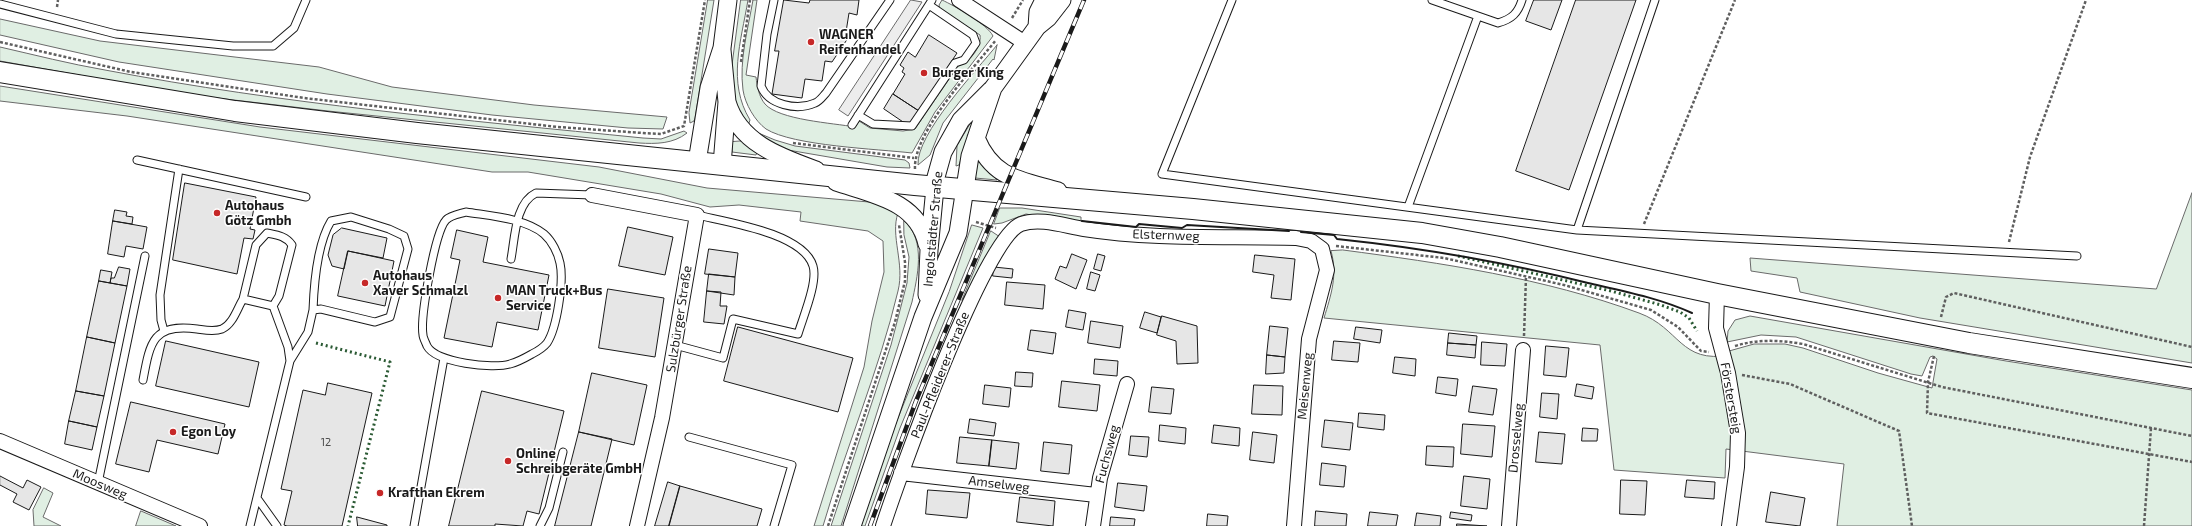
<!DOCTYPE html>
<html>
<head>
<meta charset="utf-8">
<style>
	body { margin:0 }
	canvas { display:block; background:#fff }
</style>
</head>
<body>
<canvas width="2192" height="526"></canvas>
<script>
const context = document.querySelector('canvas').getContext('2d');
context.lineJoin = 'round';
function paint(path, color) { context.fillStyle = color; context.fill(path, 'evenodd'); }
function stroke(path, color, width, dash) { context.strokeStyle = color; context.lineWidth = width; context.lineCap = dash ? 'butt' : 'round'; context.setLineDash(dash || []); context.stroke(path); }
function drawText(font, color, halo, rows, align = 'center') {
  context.font = font + ' "Exo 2",sans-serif'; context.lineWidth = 3; context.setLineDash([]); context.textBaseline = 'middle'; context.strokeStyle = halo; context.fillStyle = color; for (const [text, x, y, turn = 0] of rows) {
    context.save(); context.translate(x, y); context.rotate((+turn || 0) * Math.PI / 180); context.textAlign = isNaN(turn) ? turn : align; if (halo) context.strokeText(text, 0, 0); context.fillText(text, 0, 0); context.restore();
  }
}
const green = new Path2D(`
	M708 0H714L695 118 694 121 690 123 689 113Z
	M741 0H748C741 42 727 82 750 120L748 126 733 100 731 73Z
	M753 0H757L746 75 756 77C757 86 759 97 765 104 779 120 833 123 855 127L859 121 870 128 903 131 915 129 958 66C969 63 982 47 980 35L940 9 939 5 942 0C955 6 987 24 993 36L935 112 912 153C878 149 793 146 766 129 755 121 745 104 743 90 739 60 748 29 753 0Z
	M0 19 100 41 319 67 392 87 534 105 667 117 663 129 628 128 492 115 327 94 119 62 0 35Z
	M997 45 994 60 993 59 943 123 930 155 918 165C916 134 977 70 997 45Z
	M0 47C35 55 70 64 105 70 283 104 463 120 643 138L661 139 684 131 687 133C673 144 656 144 639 143L328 111 191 95 0 61Z
	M0 86 260 127 599 167 707 188 869 202 883 205 898 213C890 236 905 263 898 291 879 371 846 447 823 526H814L864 367 872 321 884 272 883 241 868 231 800 221 801 212 739 205 710 207 661 194 528 172H492L127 116 0 101Z
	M971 123 973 124 959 165 956 166 957 146Z
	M756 132 775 140 795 146 905 160 909 163 910 168 887 167 782 149 773 145Z
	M744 141 757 153 756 155 732 152V142Z
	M976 159 997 180 975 178Z
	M2192 193V363L1920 318 1800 292 1797 278 1751 271 1750 258 2156 289Z
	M1000 208H1022L1081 217V224L1026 214 1002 223 994 224Z
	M904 221C927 240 917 278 912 302L841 526H831L891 345 907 283 909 257 904 235Z
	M972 225 983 228 900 428 865 526H860L883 455 949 292Z
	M991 231 1000 237 962 300Z
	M1343 250C1442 263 1544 278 1639 313 1680 328 1680 364 1730 355L1729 351 1754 344H1785L1803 348 1878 373 1932 388 1937 359 1933 356 1930 357 1922 376 1911 374 1796 337 1761 335 1727 342 1728 331 1735 320 1750 316 2006 361 2192 390V526H1837L1844 464 1726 449 1725 478 1614 470 1600 345 1324 318C1331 295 1338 275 1331 251Z
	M44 488 53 493 43 517 61 526H34L33 510Z
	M141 511 176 526H136Z`);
const parking = new Path2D(`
	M911 0 922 2 848 116 839 110Z`);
const building = new Path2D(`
	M784 0 809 3 810 0H859L857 15 849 13 846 32H852L832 62 825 61 822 81 805 79 802 98 772 94 779 51H775Z
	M1534 0H1562L1551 30 1526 21Z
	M1576 0H1636L1569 190 1516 171Z
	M929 35 957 53 919 111 893 94 905 74 902 72 904 68 900 65 908 52 915 57Z
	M893 94 919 111 909 126 884 109Z
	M185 183 256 197 250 229 255 230 253 239 244 238 237 274 173 260Z
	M115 210 127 212 126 216 133 217 132 224 113 221Z
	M113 221 147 227 143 249 126 246 124 257 108 254Z
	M628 227 673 237 665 275 619 266Z
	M342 228 387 238 383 258 348 251 344 269 332 266 328 255 333 235Z
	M457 230 488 237 483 262 549 275 538 330 497 322 492 347 444 338 460 260 451 258Z
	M709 249 738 253 735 277 705 274Z
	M348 251 394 261 385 306 338 296Z
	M1072 254 1087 260 1076 289 1055 279 1060 266 1066 268Z
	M1098 254 1105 256 1101 271 1094 269Z
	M1255 255 1295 259 1291 300 1271 298 1274 275 1253 272Z
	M119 267 130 269 127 286 110 283 111 278H114Z
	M994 267 1013 269 1012 278 993 276Z
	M101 270 112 272 110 283 99 281Z
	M1091 272 1100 275 1095 291 1087 289Z
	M709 274 735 277 734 295 707 291Z
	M99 281 127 286 115 343 87 337Z
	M1007 282 1045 285 1043 309 1005 305Z
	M608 289 664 298 655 357 599 348Z
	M707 291 721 292 720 306H727L724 324 704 322Z
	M1069 310 1086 313 1083 330 1066 327Z
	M1145 312 1161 317 1157 333 1140 328Z
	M1162 316 1197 326 1198 363 1177 364 1176 341 1157 335Z
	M1091 321 1123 326 1120 348 1088 343Z
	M1270 326 1288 328 1285 357 1267 355Z
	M738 327 853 358 838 412 724 381Z
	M1356 327 1382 330 1380 343 1354 339Z
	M1031 330 1056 333 1053 354 1028 350Z
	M1449 333 1477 336 1476 345 1448 343Z
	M87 337 115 343 104 396 76 391Z
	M166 341 259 362 249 407 156 386Z
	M1334 341 1360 343 1358 362 1332 360Z
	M1482 342 1507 344 1505 366 1481 365Z
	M1448 343 1476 345 1475 358 1447 355Z
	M1546 346 1569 348 1566 377 1544 375Z
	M1267 355 1285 357 1284 373 1266 374Z
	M1395 357 1416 359 1415 376 1393 373Z
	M1095 359 1118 361 1117 376 1094 374Z
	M1016 372 1033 373 1032 387 1015 386Z
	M592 373 647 385 634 445 579 432Z
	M1438 377 1458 379 1456 396 1436 393Z
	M1062 381 1100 385 1097 411 1059 407Z
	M328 383 372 393 342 526H287L284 525 292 491 281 489 303 390 325 395Z
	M1577 384 1594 387 1592 399 1575 396Z
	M985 385 1011 388 1009 407 983 404Z
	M1254 385 1283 386 1282 415 1252 414Z
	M1473 386 1497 389 1493 415 1469 412Z
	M1152 387 1174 389 1171 414 1149 412Z
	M76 391 104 396 97 427 69 421Z
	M482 391 564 411 539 514 527 511 523 526 495 524V526H449Z
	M1542 393 1559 394 1557 419 1540 417Z
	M131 402 225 424 218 454 157 440 149 472 116 464Z
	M1359 413 1385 415 1384 430 1358 427Z
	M970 419 996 423 994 436 968 433Z
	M1325 420 1353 423 1350 450 1322 447Z
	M69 421 97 427 92 450 65 444Z
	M1463 424 1495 426 1492 457 1461 454Z
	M1160 425 1186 428 1185 444 1159 441Z
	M1214 425 1240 428 1239 446 1212 443Z
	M1583 428 1598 429 1597 441H1582Z
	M579 432 612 439 591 526H555Z
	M1253 432 1277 435 1274 463 1250 460Z
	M1539 432 1565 434 1562 464 1536 462Z
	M1131 436 1149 437 1147 457 1129 455Z
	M960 437 992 440 989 466 957 463Z
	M992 440 1019 443 1016 469 989 466Z
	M1044 442 1072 445 1069 474 1041 471Z
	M1427 446 1454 447 1453 467 1426 465Z
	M1322 463 1346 466 1344 487 1320 485Z
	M0 476 23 488 27 480 41 487 29 510 13 502 17 494 0 485Z
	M1464 476 1490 479 1487 509 1461 506Z
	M1621 480 1647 481 1645 515 1620 514Z
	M1687 480 1715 482 1714 499 1685 497Z
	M668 482 680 486 669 526H655Z
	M1118 483 1147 486 1144 511 1115 507Z
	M680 486 762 509 757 526H669Z
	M928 490 970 493 967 518 926 514Z
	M1771 492 1805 498 1800 526 1766 522Z
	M1020 497 1055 501 1053 526 1017 522Z
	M1316 511 1347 514 1346 526H1315Z
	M1370 512 1398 515 1396 526H1368Z
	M1451 512 1472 515 1471 521 1450 518Z
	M1417 513 1441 516 1440 526H1415Z
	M1208 514 1228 516 1227 526H1207Z
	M357 517 387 525V526H358Z
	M1111 517 1135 519 1134 526H1110Z
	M1457 524 1487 526H1457Z`);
const path = new Path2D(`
	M57 7 58 0
	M1012 18 1023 0
	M0 42 131 72 304 98 558 127 643 133 661 134 684 126 705 0
	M741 62 750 0
	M793 143 914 158
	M915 169C913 132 973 69 996 40
	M976 222 996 228
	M1644 224 1735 0
	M2009 242 2030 157 2086 0
	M1336 246 1444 258 1564 285 1651 310 1678 327 1701 351 1709 352
	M1941 317 1946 297 1954 293 2192 347
	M1524 336 1526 277
	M1735 346C1758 339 1779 340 1803 344L1942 387 2192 436
	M1934 356 1928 382 1927 413 2192 462
	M1742 375 1790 384 1899 431 1912 526
	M828 526 895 322 905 281V262L899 225
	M2144 526 2151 428`);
const service = new Path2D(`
	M774 0 767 34 761 86C768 105 797 111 815 103 820 101 823 96 826 93L890 0
	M1232 0 1162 174 1577 230 2077 256
	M1432 0 1498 23C1512 19 1518 13 1522 0
	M0 4 116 34 233 46H273L294 28 306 0
	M858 115 873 124 912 126 955 63 964 60 976 43 973 35 929 5
	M852 125 932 0
	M137 160 306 197
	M1408 207 1478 16
	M466 212C490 216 525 218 544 234 552 241 558 253 560 263 564 281 557 328 547 343 543 348 538 351 532 354 525 358 518 362 510 364 493 369 436 363 427 346 426 343 423 338 423 335 420 317 435 232 446 220 451 215 460 214 466 212Z
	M1577 230 1655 0
	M511 259C515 238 515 203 536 193L592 195
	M243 299 256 245 267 233C277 235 286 236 292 245L279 296 273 306
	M164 331 161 320 160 295 179 169
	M675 345 723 358 733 319 798 334C803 317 818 282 813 266 803 233 726 222 697 215
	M290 361 308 332 313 310 321 309 375 322 390 317 408 249 404 236 389 229 351 217 331 221C317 244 314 283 313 310
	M143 380C150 342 153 323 197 329 205 330 214 332 222 329 233 324 237 309 243 299L273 306 288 347 290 361 250 526
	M689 437 792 465 774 526
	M98 483 145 256
	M257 498 277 526
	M414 526 444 358
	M540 526 549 508 563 452`);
const minor = new Path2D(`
	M959 0 1025 43
	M592 195 697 215 662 418 637 526
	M1717 294 1716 328 1728 373 1738 433 1737 467 1729 526
	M0 441 200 526
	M901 473 1096 495
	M883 526C898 480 984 237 1021 224 1040 217 1065 226 1084 229 1154 240 1226 236 1296 238L1311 241 1322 249 1327 270 1309 339 1294 526
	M1093 526 1100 478 1127 384
	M1509 526 1523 350`);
const tertiary = new Path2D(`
	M1037 27 1038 12 1044 0
	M727 102C739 143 780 157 816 170
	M976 138C993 179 1020 180 1058 191
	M697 162 709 88 722 48 728 0
	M722 165 727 102 722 50
	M836 182C872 194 918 201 927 244
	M927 295 929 250 936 177 943 152 961 120 993 88 1037 27 1048 18 1062 0
	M852 526 923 317 958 233 970 156 993 88`);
const secondary = new Path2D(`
	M0 72 235 111 417 133 915 185 1193 209 1422 233 1500 247 1717 294 1969 343 2192 378`);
const rail = new Path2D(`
	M870 526 916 401 1084 0`);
const hedge = new Path2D(`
	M1458 256 1611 291 1661 305 1680 312 1689 318 1697 331
	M316 343 390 362 348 526`);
const wall = new Path2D(`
	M1082 221 1136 227 1139 224 1182 228 1187 225 1289 231
	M1301 232 1334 235 1337 239C1423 248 1504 262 1588 283 1623 291 1659 298 1692 313`);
const markers = [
	[811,42,4,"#c62828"],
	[924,73,4,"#c62828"],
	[217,213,4,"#c62828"],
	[365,283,4,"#c62828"],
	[498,298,4,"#c62828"],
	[173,432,4,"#c62828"],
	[508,461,4,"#c62828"],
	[380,493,4,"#c62828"]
];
const numberNames = [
	["12",326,442]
];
const poiNames = [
	["WAGNER",819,35],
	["Reifenhandel",819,50],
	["Burger King",932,73],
	["Autohaus",225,206],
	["Götz Gmbh",225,221],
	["Autohaus",373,276],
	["Xaver Schmalzl",373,291],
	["MAN Truck+Bus",506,291],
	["Service",506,306],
	["Egon Loy",181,432],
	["Online",516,454],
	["Schreibgeräte GmbH",516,469],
	["Krafthan Ekrem",388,493]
];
const streetNames = [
	["Ingolstädter Straße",933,229,-85],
	["Elsternweg",1166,235,2],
	["Sulzbürger Straße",679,319,-81],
	["Paul-Pfleiderer-Straße",940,375,-68],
	["Meisenweg",1305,386,-85],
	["Förstersteig",1731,398,80],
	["Drosselweg",1516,438,-85],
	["Fuchsweg",1107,454,-75],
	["Moosweg",100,484,23],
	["Amselweg",999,484,7]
];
paint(green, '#e0efe3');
stroke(green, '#6a6a6a', 1);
paint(parking, '#ededed');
stroke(parking, '#6a6a6a', 1);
paint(building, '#e6e6e6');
stroke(building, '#1a1a1a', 1);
stroke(service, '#1a1a1a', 9);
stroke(minor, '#1a1a1a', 16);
stroke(tertiary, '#1a1a1a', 19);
stroke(secondary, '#1a1a1a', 22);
stroke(path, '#5f5f5f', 2.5, [3, 2]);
stroke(service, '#fff', 7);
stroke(minor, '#fff', 14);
stroke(tertiary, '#fff', 17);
stroke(secondary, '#fff', 20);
stroke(rail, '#1a1a1a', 4.5);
stroke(rail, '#fff', 3, [9]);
stroke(hedge, '#2b5a34', 3, [2, 3]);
stroke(wall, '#1a1a1a', 2);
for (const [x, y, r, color] of markers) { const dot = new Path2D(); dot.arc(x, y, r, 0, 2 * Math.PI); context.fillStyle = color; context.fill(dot); stroke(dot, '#fff', 1.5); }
drawText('11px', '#4d4d4d', null, numberNames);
drawText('bold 13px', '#1a1a1a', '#fff', poiNames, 'left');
drawText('13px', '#1a1a1a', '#fff', streetNames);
</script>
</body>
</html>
